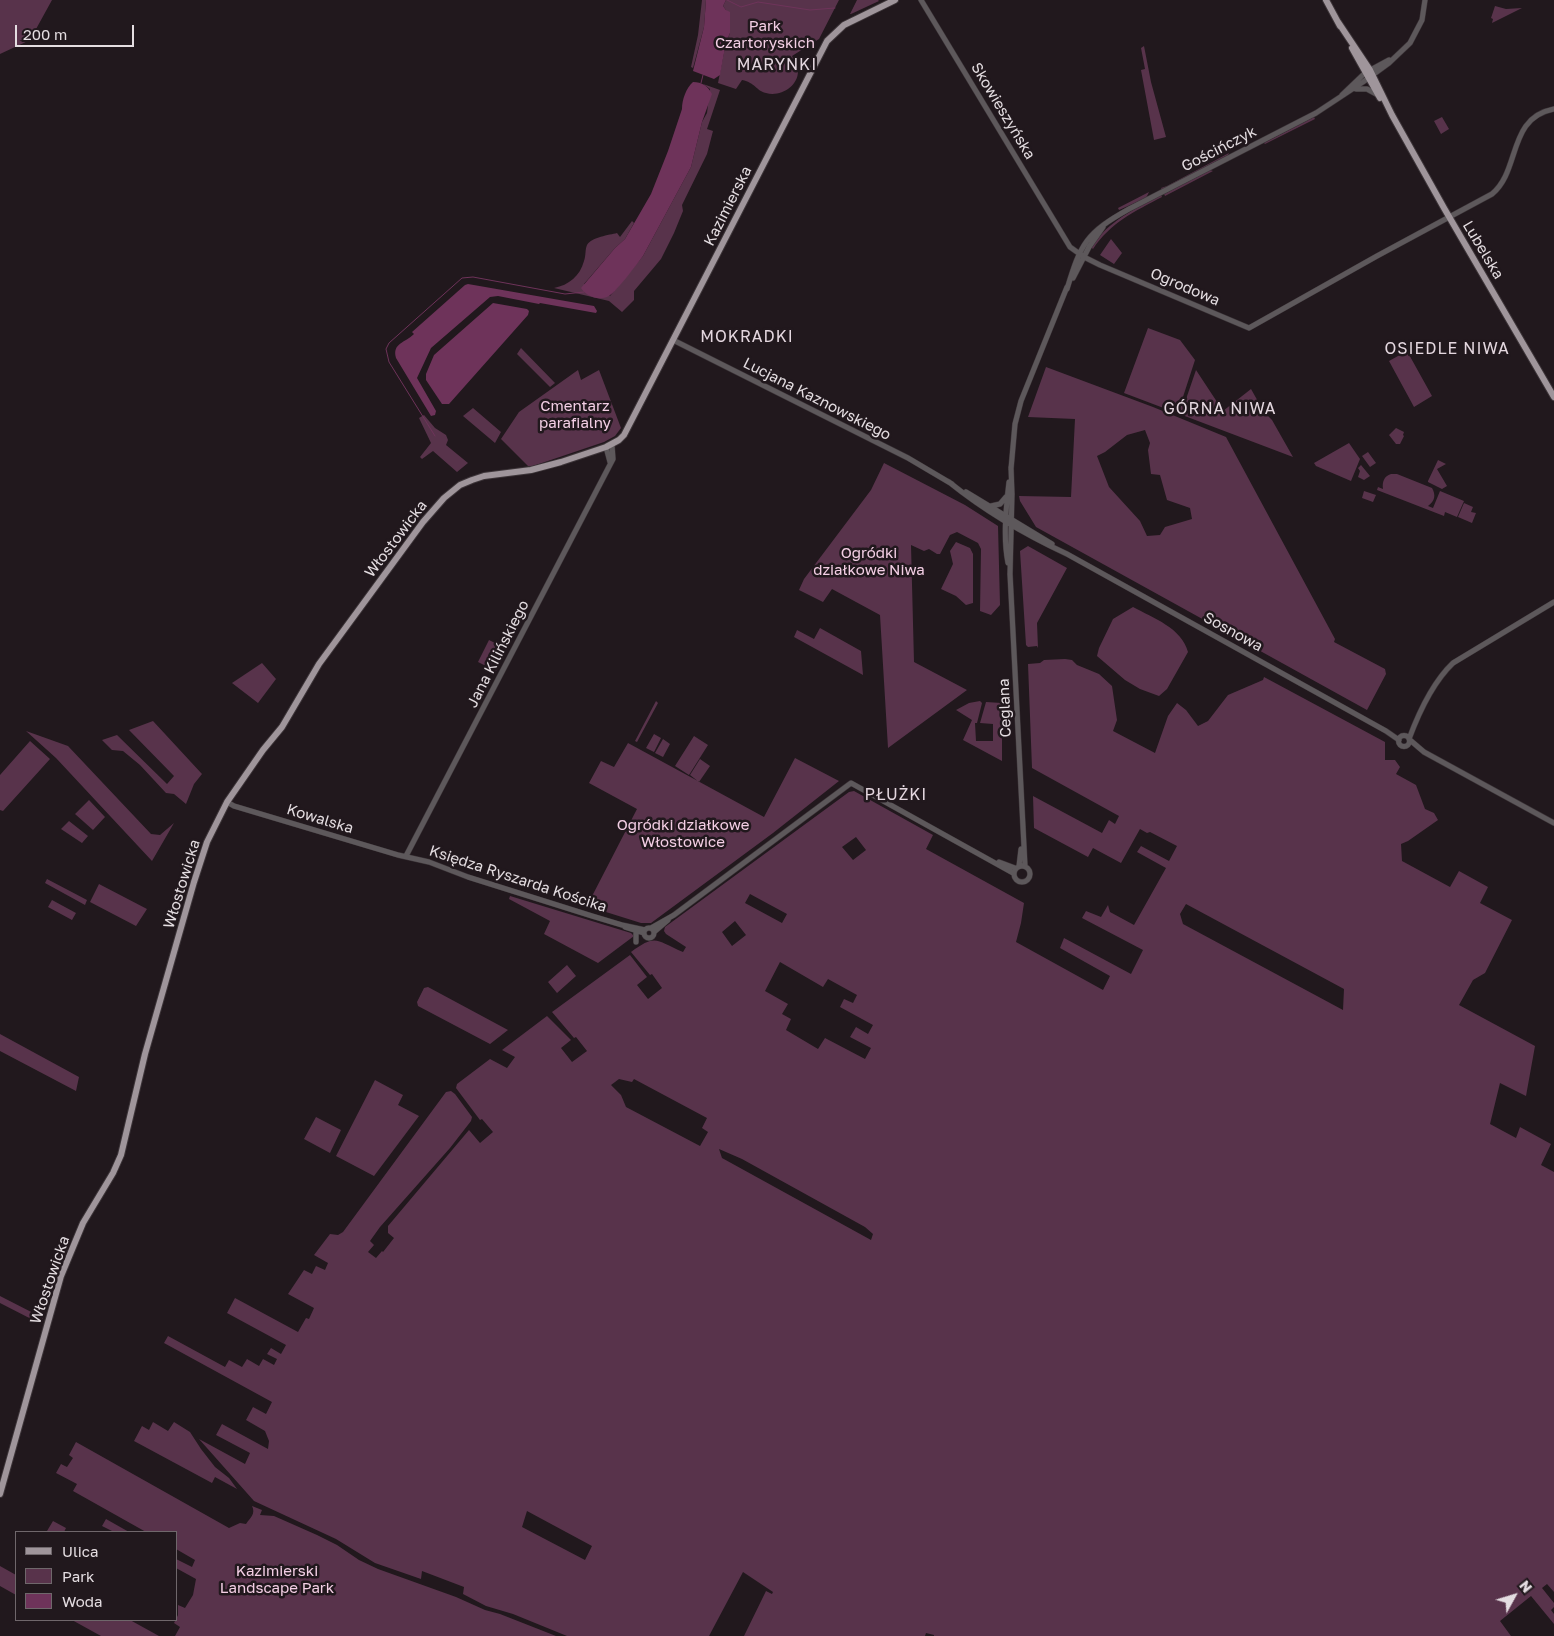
<!DOCTYPE html>
<html>
<head>
<meta charset="utf-8">
<style>
	body { margin:0 }
	#map { position:relative; width:1554px; height:1636px; overflow:hidden; background:#21181d; font-family:"Golos Text",sans-serif }
	canvas { display:block }
	.legend { position:absolute; left:15px; top:1531px; width:162px; height:90px; box-sizing:border-box; background:#21181d; border:1px solid #6f676b; margin:0; padding:6px 9px; list-style:none; font-size:15px; color:#e4dde1 }
	.legend li { display:flex; align-items:center; gap:10px; height:25px }
	.legend b { width:25px; border:1px solid #6f676b }
	.north { position:absolute; left:1489px; top:1571px; width:50px; height:50px; -webkit-text-stroke:4px #21181d; paint-order:stroke; rotate:51deg; font-size:14px; font-weight:700; line-height:20px; text-align:center; color:#e4dde1 }
	.north::after { content:''; display:block; margin:auto; width:18px; height:22px; background:#e4dde1; clip-path:polygon(50% 0,100% 100%,50% 72%,0 100%) }
	.scale { position:absolute; left:15px; top:25px; width:119px; height:22px; box-sizing:border-box; border:2px solid #e4dde1; border-top:0; padding-left:6px; font-size:15px; line-height:18px; white-space:nowrap; color:#e4dde1; -webkit-text-stroke:4px #21181d; paint-order:stroke }
</style>
</head>
<body>
<div id="map">
<canvas width="1554" height="1636"></canvas>
<ul class="legend">
<li><b style="height:6px;background:#9f959b"></b>Ulica</li>
<li><b style="height:14px;background:#58334b"></b>Park</li>
<li><b style="height:14px;background:#6e335a"></b>Woda</li>
</ul>
<div class="north">N</div>
<div class="scale">200 m</div>
</div>
<script>
const context = document.querySelector('canvas').getContext('2d');
context.lineJoin = 'round';
function paint(path, color) { context.fillStyle = color; context.fill(path, 'evenodd'); }
function stroke(path, color, width, dash) { context.strokeStyle = color; context.lineWidth = width; context.lineCap = dash ? 'butt' : 'round'; context.setLineDash(dash || []); context.stroke(path); }
function drawText(font, color, halo, rows, align = 'center') {
  context.font = font + ' "Golos Text",sans-serif'; context.lineWidth = 5; context.setLineDash([]); context.textBaseline = 'middle'; context.strokeStyle = halo; context.fillStyle = color; for (const [text, x, y, turn = 0] of rows) {
    context.save(); context.translate(x, y); context.rotate((+turn || 0) * Math.PI / 180); context.textAlign = isNaN(turn) ? turn : align; if (halo) context.strokeText(text, 0, 0); context.fillText(text, 0, 0); context.restore();
  }
}
const green = new Path2D(`
	M0 0H52L30 40 0 54Z
	M702 0H706L704 27 693 68 691 67 698 35Z
	M726 0H839L819 39 792 56C795 61 798 66 798 71 798 87 780 97 766 93 755 90 756 83 742 80L736 89 718 83 726 42 730 33 726 10 723 6Z
	M857 0H878L879 1 851 14H850Z
	M1495 6 1506 9 1522 8 1492 23 1493 19 1491 18Z
	M1144 46 1151 82 1166 137 1154 140 1141 70 1145 69 1141 48Z
	M703 84 720 90 707 129 713 131 707 154 682 205 683 211 674 233 661 259 634 291V300L622 312 609 301 554 288C569 285 580 276 584 261 586 256 585 249 587 245 592 237 609 235 617 233L620 237 632 221 634 223 625 239 615 248 584 284 610 296 643 256 691 167 702 122 707 113 710 89Z
	M1314 117 1315 119 1265 144 1264 143Z
	M1442 117 1449 129 1441 134 1434 121Z
	M1229 153 1228 155 1162 190 1161 188 1167 186Z
	M1210 170 1213 171 1165 196 1164 194Z
	M1149 192 1146 198 1119 210 1118 208Z
	M1161 195 1162 197C1135 211 1110 223 1093 249L1091 247C1110 220 1133 210 1161 195Z
	M1111 239 1122 253 1114 264 1100 255Z
	M1148 328 1180 340 1195 360 1181 403 1184 405 1196 370 1223 411 1251 389 1264 412 1272 420 1293 457 1124 393Z
	M521 348 555 383 550 387 517 354Z
	M1407 351 1432 396 1414 407 1389 361Z
	M1046 367 1153 407 1226 437 1335 639 1334 642 1385 669 1386 674 1367 710 1036 527 1020 501 1019 496 1071 497 1075 419 1028 417ZM1145 430 1150 443 1148 450 1151 474 1160 475 1167 500 1190 508 1192 519 1165 527 1160 535 1147 536 1140 521 1109 487 1097 456 1105 452 1127 435Z
	M578 370 581 380 599 370 621 428 615 436 604 442 533 466H528L501 439 519 412Z
	M473 408 501 432 495 443 463 416Z
	M424 415 435 428 446 435 448 440 446 445 468 463 457 472 433 451 422 459 420 457 431 443 419 418Z
	M1396 428 1404 432 1403 435 1404 436 1400 444H1396L1389 435Z
	M1349 443 1360 459 1351 481 1316 466 1314 463Z
	M1368 452 1376 463 1370 467 1362 456Z
	M1438 460 1446 464 1437 469 1447 486 1442 489 1428 482V481Z
	M884 463 965 505 998 526 1000 605 991 615 980 611 981 549 978 543 957 532 950 535 940 554H937L929 549 924 551 911 545 914 662 967 690 888 748 880 615 832 589 823 602 799 590 804 579 871 490Z
	M1361 465 1370 476 1364 480 1358 477 1360 471 1358 468Z
	M1391 474H1397L1432 488C1436 495 1435 501 1428 506L1433 508 1440 491 1464 501 1457 517 1445 512 1444 516 1377 490 1378 487 1383 489C1382 482 1384 476 1391 474Z
	M1364 491 1376 495 1373 502 1362 498Z
	M1464 503 1473 507 1471 512 1476 513 1472 523 1458 517Z
	M956 542 970 548 973 554V603L966 605 956 596 941 589 953 564 950 551Z
	M1028 546 1067 568 1037 623 1038 648 1037 646 1028 647 1026 645 1020 551Z
	M1133 607C1153 618 1182 628 1188 652L1167 689 1159 696 1140 689 1125 680 1097 656 1099 648 1113 619Z
	M820 628 861 651 863 675 794 637 797 630 814 639Z
	M489 640 507 649 496 671 478 662Z
	M1065 659 1072 660 1077 665 1099 674 1112 686 1117 720 1113 731 1155 753 1168 716 1177 703 1186 710 1198 726 1208 721 1228 695 1263 680 1264 677 1385 742V760H1395L1400 767 1396 774 1416 785 1425 809 1434 813 1438 820 1408 841 1401 844 1402 861 1450 887 1459 871 1488 887 1480 903 1512 920 1485 973 1473 980 1459 1005 1535 1046 1526 1096 1500 1083 1490 1124 1516 1138 1520 1127 1551 1144 1541 1165 1554 1172V1592L1547 1584 1542 1588 1554 1603V1607L1551 1610 1554 1614V1624L1531 1596 1500 1621 1511 1636H934V1635L926 1633 925 1636H744L766 1591 772 1594 773 1592 743 1572 709 1636H567L513 1614 486 1606 463 1594 464 1587 422 1571 421 1579 375 1563 336 1539 254 1501 199 1439 245 1464 250 1453 216 1435 222 1424 268 1449 269 1441 265 1431 246 1420 253 1407 266 1414 272 1402 164 1343 168 1336 225 1367 229 1360 242 1367 247 1359 259 1366 263 1359 274 1365 277 1359 267 1354 271 1348 281 1354 286 1345 227 1313 235 1298 298 1332 306 1318 309 1319 314 1308 288 1294 304 1270 312 1274 316 1266 325 1270 328 1263 314 1255 330 1234 338 1235 343 1232 446 1092 451 1091 455 1094 472 1117 471 1121 450 1148 380 1227 370 1241 374 1245 368 1252 376 1258 382 1251 383 1252 394 1238 388 1233V1226L469 1130 480 1143 493 1132 482 1119 480 1120 456 1088 457 1084 490 1059 507 1068 515 1057 502 1050 547 1016 571 1040 561 1048 572 1062 587 1051 576 1037 574 1038 552 1012 630 955 647 977 637 985 648 999 662 988 652 974 650 975 631 952C657 933 656 941 683 952L686 947 666 934 664 931 665 927 849 792 854 791 933 835 926 849 1024 903 1021 923 1016 942 1103 990 1110 976 1060 948 1064 938 1131 974 1143 950 1082 918 1086 911 1101 917 1108 905 1110 912 1134 925 1166 868 1137 852 1141 846 1169 861 1177 846 1150 832 1147 833 1140 829 1121 863 1093 848 1088 857 1034 828 1033 796 1102 833 1109 820 1115 824 1119 816 1032 768 1028 664 1040 663 1044 660ZM856 837 866 850 853 860 842 847ZM750 894 787 914 782 923 745 903ZM1186 904 1344 989 1343 1010 1183 924 1180 914ZM735 921 746 935 732 946 722 932ZM780 962 823 987 828 979 857 995 853 1003 844 999 840 1007 873 1025 868 1034 856 1027 850 1037 871 1048 865 1059 825 1038 818 1049 786 1030 791 1019 782 1014 788 1004 765 991ZM619 1079 632 1082 634 1079 707 1118 702 1128 708 1132 700 1146 626 1107 621 1095 611 1085ZM719 1149 742 1159 865 1227 873 1234 871 1240 722 1158ZM527 1511 592 1546 585 1560 522 1527Z
	M262 663 276 679 258 703 232 683Z
	M656 701 658 703 637 742 635 741Z
	M980 701 982 703 977 723H975L976 741H993V724L980 723 986 702 1002 703V761L963 740 972 720 956 710 969 703Z
	M153 721 202 774 194 784 186 804 174 794 166 793 140 765 123 751 112 750 102 740 117 735 167 784 174 776 129 730Z
	M26 731 68 746 151 834 160 835 174 823 152 861 56 758Z
	M654 734 661 738 654 752 646 748Z
	M694 736 708 745 689 775 675 766Z
	M663 739 670 744 663 757 655 753Z
	M30 741 50 759 3 811 0 810V775Z
	M628 743 764 817 795 758 839 781 773 833 651 923H641L590 907 589 902 637 809 589 783 601 761 614 767Z
	M700 759 710 766 699 782 690 775Z
	M89 800 105 817 93 830 75 814Z
	M69 821 88 836 82 843 61 829Z
	M47 879 87 900 85 905 45 883Z
	M99 884 147 909 136 926 90 902Z
	M510 896 631 933 634 936 598 963 544 934 550 921 509 899Z
	M52 900 76 913 72 920 48 907Z
	M567 965 576 976 557 993 548 982Z
	M428 987 508 1030 490 1044 418 1006 417 1002 424 988Z
	M0 1034 79 1077 76 1091 0 1051Z
	M375 1080 403 1095 398 1105 419 1116 374 1176 336 1156Z
	M316 1117 341 1130 330 1153 304 1139Z
	M0 1296 43 1318 41 1324 0 1303Z
	M153 1422 168 1431 174 1422 190 1432 201 1449 215 1467 229 1478 237 1489 215 1477 212 1483 134 1441 142 1426 149 1430Z
	M76 1442 229 1528 240 1523 246 1524C250 1518 256 1514 252 1506L262 1510 260 1515 274 1516 317 1535 337 1545 359 1560 378 1569 456 1597 485 1610 500 1614 556 1636H175L180 1627 174 1623 178 1615V1605L185 1608 193 1595 196 1579 176 1568V1559L192 1567 195 1560 176 1549V1532H146L73 1491 77 1484 56 1473 61 1464 67 1467 73 1458 69 1455Z
	M106 1519 129 1532H114L102 1526Z
	M53 1521 66 1528 64 1532 47 1531Z
	M0 1566 16 1575V1595L0 1586Z
	M72 1620H130L159 1636H101Z`);
const water = new Path2D(`
	M706 0H726L723 6 726 10 730 12V33L726 42 720 75 714 79 693 71 704 27Z
	M693 82C702 82 708 86 712 94L702 122 691 167 643 256C637 264 617 291 609 296 599 301 587 297 581 288L615 248 625 239 651 194 668 151 682 109C682 100 686 88 693 82Z
	M468 284 594 306 597 311 596 313 540 303 539 304 498 296 490 297 431 348 417 378 436 411 435 415 431 416 396 358C392 343 405 343 414 334L412 332 465 285Z
	M493 303 527 309 529 311 528 315 449 404H442L426 380V374L434 355Z`);
const stream = new Path2D(`
	M727 0 741 7 758 2 810 10 835 8
	M701 83 703 75
	M435 436 389 362 386 349 389 343 462 278 473 277 565 294 584 292`);
const minor = new Path2D(`
	M921 0 1070 247 1084 257 1100 265 1249 328 1377 256 1492 194C1521 170 1507 118 1554 109
	M1356 89H1367L1378 95
	M1342 95 1365 73 1389 60
	M1073 278 1089 247 1103 227
	M1067 289C1081 243 1086 233 1129 209L1316 113 1363 82 1389 63 1410 43 1422 20 1425 0
	M673 340 908 458 952 484
	M606 447 610 462
	M1011 467 1012 494 1010 574 1025 866
	M1011 469 1015 424 1021 401 1067 287
	M949 482C985 511 1026 535 1067 554L1386 731 1399 740
	M966 492 1052 544
	M991 506 1000 504 1006 497
	M1008 563C1003 538 1006 508 1009 482
	M1398.5 741a5.5 5.5 0 1 1 11 0a5.5 5.5 0 1 1-11 0Z
	M1409 739C1419 712 1432 683 1453 663L1554 602
	M1410 740 1424 752 1554 823
	M227 802 234 806 398 855 429 862 468 877 592 916 622 925 645 930
	M406 856 613 459 612 445
	M999 862 1015 868
	M1014 874a8 8 0 1 1 16 0a8 8 0 1 1-16 0Z
	M1019 866 1021 849
	M625 927 644 933
	M644 933a5 5 0 1 1 10 0a5 5 0 1 1-10 0Z
	M651 928 674 915 851 783 1013 873
	M636 931V942
	M654 932 668 920`);
const major = new Path2D(`
	M1326 0 1340 26
	M1338 22 1370 70 1392 115 1444 208 1554 397
	M1352 48 1380 98
	M0 1494 61 1276 83 1223 113 1173 121 1155 145 1054 194 882 207 842 227 802 263 750 282 727 319 664 423 522 444 498 460 485 472 480 484 476 531 470 561 462 606 447 619 440 624 435 827 41 844 25 895 0`);
const parkNames = [
	["Park",765,26],
	["Czartoryskich",765,43],
	["Cmentarz",575,406],
	["parafialny",575,423],
	["Ogródki",869,553],
	["działkowe Niwa",869,570],
	["Ogródki działkowe",683,825],
	["Włostowice",683,842],
	["Kazimierski",277,1571],
	["Landscape Park",277,1588]
];
const streetNames = [
	["Skowieszyńska",1003,111,59],
	["Gościńczyk",1219,149,-27],
	["Kazimierska",728,206,-63],
	["Lubelska",1483,250,59],
	["Ogrodowa",1185,287,23],
	["Lucjana Kaznowskiego",817,399,27],
	["Włostowicka",396,539,-53],
	["Sosnowa",1233,632,29],
	["Jana Kilińskiego",498,654,-63],
	["Ceglana",1005,708,-92],
	["Kowalska",320,819,17],
	["Księdza Ryszarda Kościka",518,879,18],
	["Włostowicka",182,884,-73],
	["Włostowicka",50,1280,-71]
];
const neighbourhoodNames = [
	["MARYNKI",777,65],
	["MOKRADKI",747,337],
	["OSIEDLE NIWA",1447,349],
	["GÓRNA NIWA",1220,409],
	["PŁUŻKI",896,795]
];
paint(green, '#58334b');
paint(water, '#6e335a');
stroke(stream, '#6e335a', 1);
stroke(minor, '#3c3438', 6);
stroke(major, '#3c3438', 8);
stroke(minor, '#5d585b', 5);
stroke(major, '#9f959b', 6);
drawText('15px', '#f4cfe5', '#21181d', parkNames);
drawText('15px', '#e4dde1', '#21181d', streetNames);
context.letterSpacing = '1px';
drawText('16px', '#e4d7df', '#21181d', neighbourhoodNames);
context.letterSpacing = '0px';
</script>
</body>
</html>
